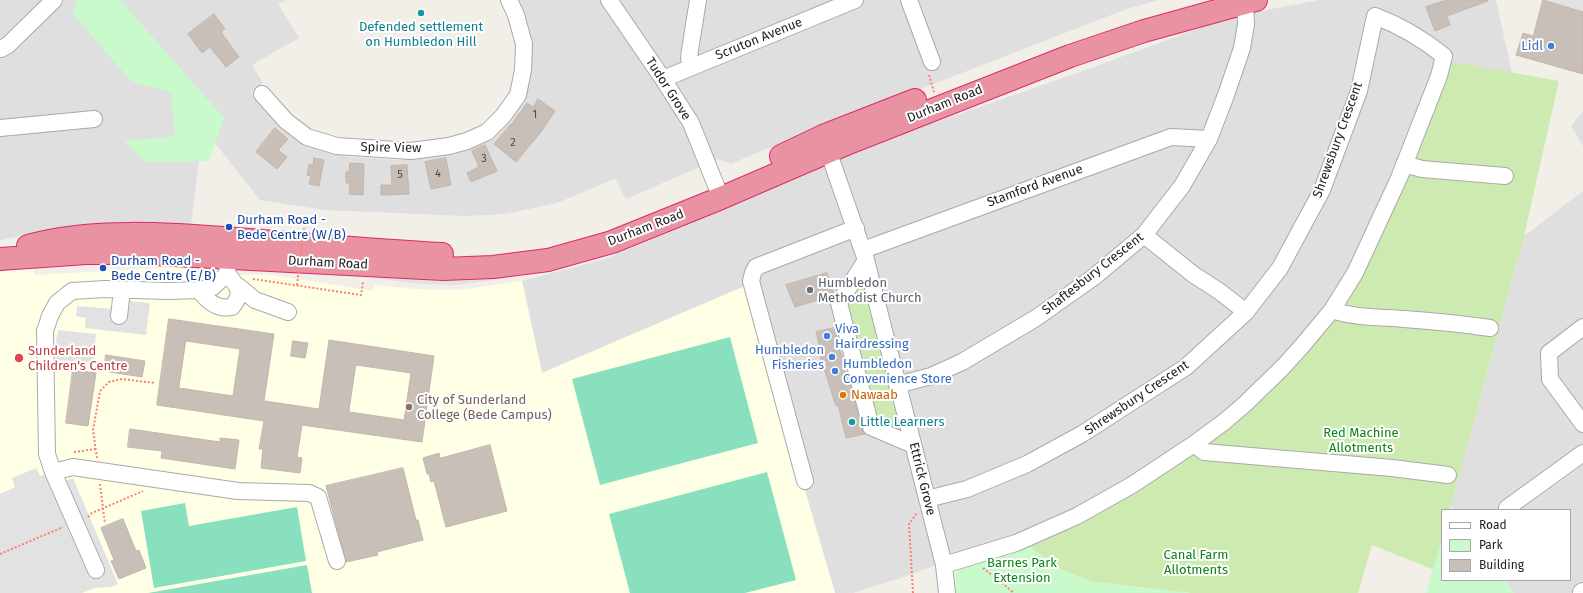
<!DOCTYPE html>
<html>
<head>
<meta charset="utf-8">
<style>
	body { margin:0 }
	#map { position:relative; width:1583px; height:593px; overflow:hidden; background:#f2efe9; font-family:"Fira Sans",sans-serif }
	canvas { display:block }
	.legend { position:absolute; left:1441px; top:509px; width:130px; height:72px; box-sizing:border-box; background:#fff; border:1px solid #a7a7a7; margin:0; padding:5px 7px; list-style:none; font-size:12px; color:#222 }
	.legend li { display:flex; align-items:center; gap:8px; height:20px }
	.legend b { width:20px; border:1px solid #a7a7a7 }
</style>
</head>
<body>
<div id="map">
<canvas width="1583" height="593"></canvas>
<ul class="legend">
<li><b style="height:5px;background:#fff"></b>Road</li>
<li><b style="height:11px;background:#c8facc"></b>Park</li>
<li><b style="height:11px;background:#c7bfb8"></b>Building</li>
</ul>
</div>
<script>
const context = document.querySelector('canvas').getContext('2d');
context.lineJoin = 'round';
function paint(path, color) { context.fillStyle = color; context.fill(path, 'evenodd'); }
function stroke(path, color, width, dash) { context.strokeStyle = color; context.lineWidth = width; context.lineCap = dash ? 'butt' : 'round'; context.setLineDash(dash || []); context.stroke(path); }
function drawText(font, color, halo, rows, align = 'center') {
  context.font = font + ' "Fira Sans",sans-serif'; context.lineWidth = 4; context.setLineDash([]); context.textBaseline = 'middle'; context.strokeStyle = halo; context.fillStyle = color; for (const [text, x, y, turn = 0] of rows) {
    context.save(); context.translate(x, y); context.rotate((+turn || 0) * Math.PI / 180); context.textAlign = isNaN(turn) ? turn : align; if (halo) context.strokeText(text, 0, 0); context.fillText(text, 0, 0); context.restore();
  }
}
const residential = new Path2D(`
	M0 0H287L278 4 299 38 252 65 263 83 251 93 282 129 298 142 323 151 352 157 399 160 427 158 455 154 473 148 491 139 504 125 519 101 517 0H1158L1124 10 761 151 731 164 718 159 626 199 615 179 557 203 505 214 466 216 324 210 260 200 203 128 191 225 118 223 39 232 0 240Z
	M1319 0H1496L1512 73 1351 274 1305 336 1223 417 1128 483 1037 529 957 556 916 573 853 593H835L745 286 542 373 522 281 605 259 675 230 812 165 1080 72 1230 17Z
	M1583 111V146L1571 126Z
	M1583 191V593H1514L1505 580H1570V510H1454L1451 506 1524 236Z`);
const education = new Path2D(`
	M33 265 34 275 177 267 206 274 274 275 372 291 374 285 415 289 458 290 522 281 542 373 745 286 835 593H0V272Z`);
const grass = new Path2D(`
	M1448 61 1559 81 1524 236 1450 510H1442V539L1434 570 1372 545 1358 593H1191L1093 582 1057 568 1029 546 1183 454 1328 320Z
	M866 260 913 445 871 427 839 303Z`);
const park = new Path2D(`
	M77 0H120L224 118 209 161 145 162 124 141 175 136 171 92 131 81 72 13Z
	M1442 539V580H1505L1514 593H1426Z
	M1029 546 1057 568 1093 582 1191 593H955L956 575 964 561Z`);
const pitch = new Path2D(`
	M730 337 758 443 600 485 572 379Z
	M767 472 796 580 745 593H630L609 514Z
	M185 503 189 526 297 507 306 561 154 588 141 511Z
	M307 565 312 593H148Z`);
const parking = new Path2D(`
	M1548 0H1583V12L1548 2Z
	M548 260 506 278 458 285 420 284 380 279 357 264Z
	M129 301 150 303 146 335 85 328 86 318 76 316 77 306 128 310Z
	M58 330 96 334 93 362 53 360Z
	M36 468 40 476 49 473 65 481 73 478 118 584 111 587 95 588 82 593H0V494L15 487 12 478Z`);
const building = new Path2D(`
	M1447 0H1488V1L1447 16 1450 25 1435 31 1426 7Z
	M1543 0 1583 12V74L1516 55 1523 33 1533 36Z
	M214 14 225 29 221 32 239 57 226 67 210 47 202 53 188 34Z
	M538 99 555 111 541 132 516 162 494 144 511 124V125L527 103 533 107Z
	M275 128 288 139 278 150 287 157 277 169 256 152Z
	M485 145 497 171 471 182 467 173 479 167 472 151Z
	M314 158 324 160 319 186 309 184 311 176 307 175 309 164 313 165Z
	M446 158 451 185 431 189 425 162Z
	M350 163 364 164 363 195 349 194 350 183H346V172H349Z
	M407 165 409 194 381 195V185H392L391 166Z
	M827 273 834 294 832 296 795 307 786 285Z
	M169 319 274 334 264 401 319 409 329 340 434 356 422 442 302 425 297 457 302 458 300 473 261 468 263 449H259L264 421 157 405ZM186 341 240 349 233 396 179 388ZM356 365 411 373 404 420 349 412Z
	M834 328 838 339 836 340 844 362 842 363 850 385 862 429 865 434 846 438 838 405 836 406 819 353 821 352 816 332Z
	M293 341 308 343 305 358 291 356Z
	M106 355 145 361 142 377 104 371Z
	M73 370 96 373 88 426 66 423Z
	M130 429 220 442V438L239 440 235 469 161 458 162 451 128 447Z
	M490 445 507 511 446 527 434 481 431 482 429 474H427L423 458 439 453 440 458Z
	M403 468 416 520H418L423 540 377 552 378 555 346 562 326 486Z
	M123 519 136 551 139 550 146 568 119 579 111 561 114 560 101 528Z`);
const path = new Path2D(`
	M929 75 934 92
	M253 279 361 295 363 282
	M74 452 96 449
	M97 458 93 430 100 391 109 382 122 379 155 383
	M100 484 105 524
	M88 517 92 513 143 491
	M0 554 63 527
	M983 568 1014 593
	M913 593 909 524 917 513`);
const minor = new Path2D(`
	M609 0 663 79 691 123 721 198
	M909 0 932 62
	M1 49 8 45 54 0
	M692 67 689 58 690 50 698 0
	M663 79 855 0
	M262 94 286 121 307 137 337 146 411 151 449 146 467 141 487 132 503 116 518 95 523 70 524 44 516 15 509 0
	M0 128 94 119
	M825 142 866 260 944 565 947 593
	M1404 164 1422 169 1505 176
	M1144 235 1194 275 1219 291 1246 312
	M863 250 1171 137 1209 139
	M866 260 839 303 871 427 913 445
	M238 286 255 300 288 312
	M199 290C207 301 217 310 232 307 244 293 238 286 227 274L228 264
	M1332 310C1355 318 1380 317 1404 319 1433 321 1462 324 1490 328
	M119 316 122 290
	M1583 327 1549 353 1550 379 1583 424
	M897 385 931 376 962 362 1036 318 1094 277 1144 235 1182 186 1209 139 1226 95 1242 48 1246 24 1245 2
	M1194 444 1204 452 1392 468 1448 475
	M53 472 73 467 238 491 309 493 318 497 337 561
	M805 481 751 281 753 273 756 267 856 228
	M927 499 967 489 1027 464 1082 434 1186 367 1246 312 1280 268 1322 190 1359 91 1375 16C1401 26 1423 39 1444 56L1439 76 1399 178 1355 273 1332 310 1302 346 1283 367 1245 404 1224 422 1194 444 1132 485 1077 516 1016 543 944 565
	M1507 508 1583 453
	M96 570 53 472 47 454 45 331 50 316 57 303 72 291 105 289 168 291 199 290 213 287 227 274
	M1581 592 1583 591`);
const highway = new Path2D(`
	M781 156 823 136 915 100
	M28 246C90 228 172 234 236 239 305 244 373 250 442 254
	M0 259 86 253H137L443 269 493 267 548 260 612 242 721 198 851 142 1070 56 1144 31 1256 0`);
const pathBridge = new Path2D(`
	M297 285 304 228`);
const markers = [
	[421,13,4,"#0f9aa8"],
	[1551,46,4,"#3f7fe0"],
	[229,227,4,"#1a4fb4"],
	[103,268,4,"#1a4fb4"],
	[810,290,4,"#6b7280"],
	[827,336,4,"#3f7fe0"],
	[832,357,4,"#3f7fe0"],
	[19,358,5,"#e0444e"],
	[835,371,4,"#3f7fe0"],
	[843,395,4,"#e8710a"],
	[409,407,4,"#8d6e63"],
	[852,422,4,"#0f9aa8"]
];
const numberNames = [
	["1",535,115],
	["2",513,143],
	["3",484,159],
	["4",438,174],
	["5",400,175]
];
const cultureNames = [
	["Defended settlement",421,27],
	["on Humbledon Hill",421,42],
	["Little Learners",860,422,"left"]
];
const streetNames = [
	["Scruton Avenue",759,39,-22],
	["Tudor Grove",668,89,57],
	["Durham Road",945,104,-22],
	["Shrewsbury Crescent",1338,140,-70],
	["Spire View",391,148,1],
	["Stamford Avenue",1035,186,-20],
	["Durham Road",646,228,-21],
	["Durham Road",328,263,3],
	["Shaftesbury Crescent",1093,274,-38],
	["Shrewsbury Crescent",1137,398,-34],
	["Ettrick Grove",922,479,76]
];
const shopNames = [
	["Lidl",1543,46],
	["Viva",835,329,"left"],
	["Hairdressing",835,344,"left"],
	["Humbledon",824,350],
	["Fisheries",824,365],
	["Humbledon",843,364,"left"],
	["Convenience Store",843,379,"left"]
];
const transitNames = [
	["Durham Road -",237,220],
	["Bede Centre (W/B)",237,235],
	["Durham Road -",111,261],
	["Bede Centre (E/B)",111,276]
];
const worshipNames = [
	["Humbledon",818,283],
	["Methodist Church",818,298]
];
const healthNames = [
	["Sunderland",28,351],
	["Children's Centre",28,366]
];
const foodNames = [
	["Nawaab",851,395]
];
const educationNames = [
	["City of Sunderland",417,400],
	["College (Bede Campus)",417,415]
];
const parkNames = [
	["Red Machine",1361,433],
	["Allotments",1361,448],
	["Canal Farm",1196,555],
	["Allotments",1196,570],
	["Barnes Park",1022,563],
	["Extension",1022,578]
];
paint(residential, '#e0dfdf');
paint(education, '#ffffe5');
paint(grass, '#cdebb0');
paint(park, '#c8facc');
paint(pitch, '#88e0be');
paint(parking, '#e2e2e2');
paint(building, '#c7bfb8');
stroke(building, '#c4b6ab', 1);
stroke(minor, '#a9a9a9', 18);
stroke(highway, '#dc2a67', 24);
stroke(path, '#fa8072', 2, [2, 2]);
stroke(minor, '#fff', 16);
stroke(highway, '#e892a2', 22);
stroke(pathBridge, '#fa8072', 2, [2, 2]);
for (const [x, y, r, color] of markers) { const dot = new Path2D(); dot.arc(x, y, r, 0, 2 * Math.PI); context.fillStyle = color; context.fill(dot); stroke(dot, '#fff', 1.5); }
drawText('11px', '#4b4948', null, numberNames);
drawText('13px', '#0d838f', '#fff', cultureNames);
drawText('13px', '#222', '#fff', streetNames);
drawText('13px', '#366cbe', '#fff', shopNames, 'right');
drawText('13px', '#164399', '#fff', transitNames, 'left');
drawText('13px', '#5b616d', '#fff', worshipNames, 'left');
drawText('13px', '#be3a42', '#fff', healthNames, 'left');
drawText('13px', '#c56008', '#fff', foodNames, 'left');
drawText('13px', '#785e54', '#fff', educationNames, 'left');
drawText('13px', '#0c8416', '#fff', parkNames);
</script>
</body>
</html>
